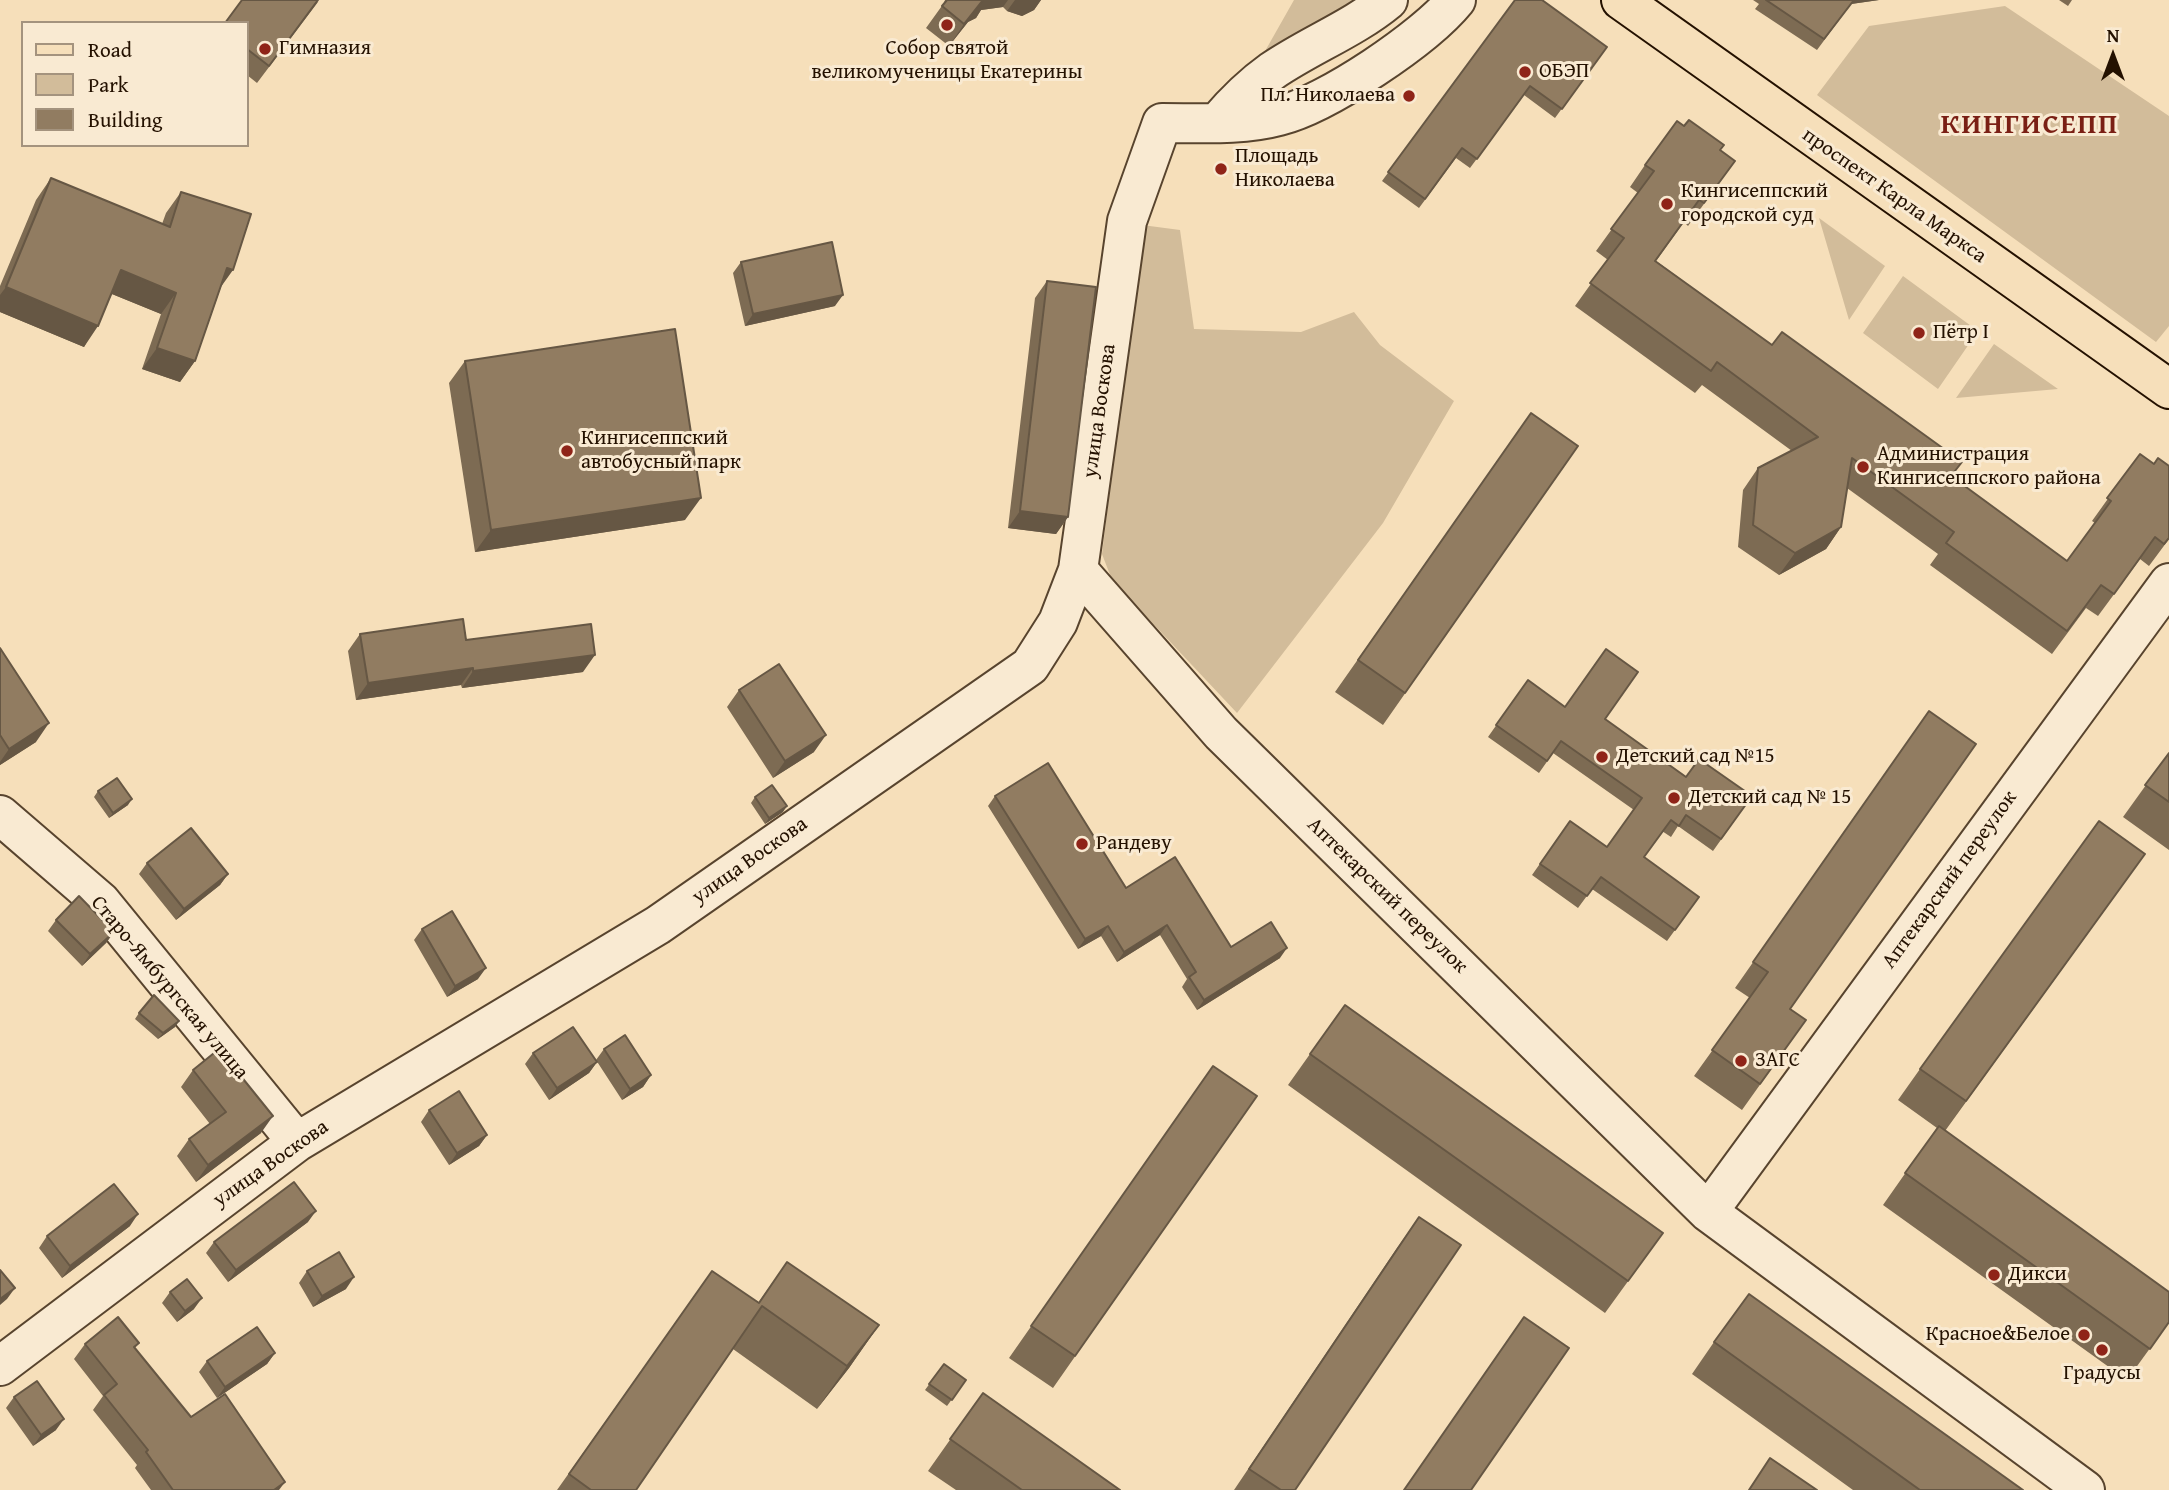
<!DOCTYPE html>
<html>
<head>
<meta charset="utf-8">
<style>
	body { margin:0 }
	#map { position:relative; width:2169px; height:1490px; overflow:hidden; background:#f6dfba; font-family:"Gentium Book Plus",serif }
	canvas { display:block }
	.legend { position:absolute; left:21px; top:21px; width:228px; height:126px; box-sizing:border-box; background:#f9ead2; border:2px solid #a4937e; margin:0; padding:9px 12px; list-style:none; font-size:21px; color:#241100 }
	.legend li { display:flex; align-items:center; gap:14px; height:35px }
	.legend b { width:35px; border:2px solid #a4937e }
	.north { position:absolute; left:2078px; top:21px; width:70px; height:70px; -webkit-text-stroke:5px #f9ead2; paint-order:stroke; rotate:0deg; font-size:19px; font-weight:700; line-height:28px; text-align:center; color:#241100 }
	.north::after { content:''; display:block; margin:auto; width:24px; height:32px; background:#241100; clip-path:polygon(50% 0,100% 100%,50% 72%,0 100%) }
</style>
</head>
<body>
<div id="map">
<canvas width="2169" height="1490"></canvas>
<ul class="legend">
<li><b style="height:9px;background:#f6dfba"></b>Road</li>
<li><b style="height:19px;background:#d2bc9a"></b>Park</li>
<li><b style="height:19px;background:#917c61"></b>Building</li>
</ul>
<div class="north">N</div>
</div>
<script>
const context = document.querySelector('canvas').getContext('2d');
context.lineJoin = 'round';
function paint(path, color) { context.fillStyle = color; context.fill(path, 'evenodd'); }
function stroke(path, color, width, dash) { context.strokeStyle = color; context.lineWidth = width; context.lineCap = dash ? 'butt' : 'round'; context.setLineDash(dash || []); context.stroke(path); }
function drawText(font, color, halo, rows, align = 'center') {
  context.font = font + ' "Gentium Book Plus",serif'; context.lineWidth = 6; context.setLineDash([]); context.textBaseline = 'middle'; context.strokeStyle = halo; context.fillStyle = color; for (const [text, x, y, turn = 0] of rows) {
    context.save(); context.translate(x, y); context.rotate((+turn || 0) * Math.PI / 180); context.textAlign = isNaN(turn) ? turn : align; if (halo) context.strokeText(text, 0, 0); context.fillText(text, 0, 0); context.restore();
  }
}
const green = new Path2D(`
	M1294 0H1356L1260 60Z
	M2005 6 2169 116V326L2156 342 1817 95 1869 26Z
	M1819 218 1885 266 1849 320Z
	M1142 225 1180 230 1194 329 1301 332 1354 312 1380 345 1454 401 1383 523 1237 713 1112 580 1102 554Z
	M1903 276 1978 331 1938 389 1863 333Z
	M1994 344 2058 389 1956 398Z`);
const minor = new Path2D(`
	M1217 123C1234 103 1251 86 1272 71 1310 45 1353 29 1388 0
	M1078 570 1221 733 1708 1212 2085 1490
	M0 815 101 902 297 1142
	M1708 1212 2169 583
	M0 1366 297 1142 658 925 1030 666 1058 622 1078 570 1127 221 1162 123C1200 123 1242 126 1279 116 1327 104 1425 38 1456 0`);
const major = new Path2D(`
	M1621 0 2169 389`);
const wall = new Path2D(`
	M945 0H1041L1034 10 1022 16 1007 11 1003 7 981 10 976 18 968 22 949 46 926 28 944 3Z
	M1515 0 1607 47 1555 118 1524 95 1470 168 1456 158 1419 208 1382 181Z
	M1753 0H1879L1851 4 1817 50 1755 9 1759 4Z
	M2059 0H2072L2068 6Z
	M318 2 257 83 247 75V23Z
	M1720 150 1735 161 1688 226 1684 222 1656 261 2067 561 2095 523 2092 521 2140 454 2169 539 2149 566 2140 559 2098 616 2086 608 2052 654 1930 565 1938 554 1847 488 1841 527 1826 549 1779 575 1738 547 1743 490 1758 468 1792 451 1702 385 1695 393 1575 306 1608 260 1596 251 1638 193 1630 187 1645 165Z
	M51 178 162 224 166 213 181 192 221 287 195 361 180 382 142 369 161 314 112 294 84 347 0 312V286L36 200Z
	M741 262 835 306 745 326 733 273Z
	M1047 281 1068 517 1056 534 1008 528 1035 298Z
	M465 361 685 520 475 552 449 383Z
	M1531 413 1578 446 1383 725 1335 692Z
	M360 634 466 640 583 672 462 688 461 685 356 700 348 651Z
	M0 648 36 742 0 765Z
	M1528 680 1565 707 1605 719 1686 777 1752 796 1713 851 1678 826 1671 837 1662 831 1644 857 1699 897 1667 941 1592 889 1578 908 1532 875 1570 821 1607 847 1634 810 1553 753 1539 773 1488 737Z
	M739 690 814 752 773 778 727 707Z
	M1929 711 1790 1009 1806 1020 1742 1110 1694 1076 1750 998 1735 988Z
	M2169 753V850L2123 817Z
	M98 791 128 805 109 818 94 797Z
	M995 796 1126 888 1231 947 1280 958 1197 1010 1182 987 1187 979 1160 935 1117 962 1101 936 1078 949 988 806Z
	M755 797 783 812 765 824 751 803Z
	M147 863 228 874 220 885 176 920 139 874Z
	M2122 886 1945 1131 2169 1322 2127 1380 1883 1205 1937 1128 1898 1100 1920 1069Z
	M56 920 114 932 106 943 82 966 48 931Z
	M422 929 478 979 447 997 414 940Z
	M139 1013 179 1021 175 1027 158 1039 135 1019Z
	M604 1049 651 1075 643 1087 622 1100 596 1060Z
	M533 1053 597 1062 589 1073 549 1100 525 1064Z
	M1310 1054 1663 1233 1605 1313 1288 1085Z
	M1213 1066 1257 1096 1053 1388 1009 1358Z
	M193 1070 261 1133 196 1182 177 1156 189 1139 210 1124 181 1087Z
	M429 1110 487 1135 479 1146 449 1165 421 1122Z
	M1419 1217 1295 1490H1234L1397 1248Z
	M308 1222 228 1282 206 1253 214 1242Z
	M130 1226 62 1278 39 1248 47 1236Z
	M787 1262 879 1325 849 1368 817 1409 733 1349 636 1490H557L712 1271 758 1303Z
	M307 1271 346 1289 313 1307 299 1283Z
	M170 1292 194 1309 177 1322 162 1303Z
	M1714 1342 2023 1490H1853L1692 1374Z
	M139 1343 135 1348 191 1417 279 1490H151L135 1468 137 1465 93 1410 103 1396 74 1359 85 1344Z
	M275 1353 267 1364 217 1398 199 1372 207 1361Z
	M944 1364 966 1380 947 1406 925 1390Z
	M983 1393 1120 1490H956L928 1471Z
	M14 1397 56 1430 33 1446 6 1408Z`);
const shadedWall = new Path2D(`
	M983 0H1008L1003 7 981 10 976 18 968 22 949 46 964 24Z
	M1015 0H1041L1034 10 1022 16 1007 11Z
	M1854 0H1879L1851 4 1817 50Z
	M227 268 233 270 218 291Z
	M121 270 176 293 161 314 107 292Z
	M6 287 98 326 84 347 0 312V295Z
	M843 295 835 306 745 326 753 314Z
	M157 348 195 361 180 382 142 369Z
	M701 498 685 520 475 552 491 530Z
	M1020 511 1068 517 1056 534 1008 528Z
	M1841 527 1826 549 1779 575 1795 553Z
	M595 655 583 672 462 688 473 671Z
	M473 668 461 685 356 700 368 683Z
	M49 723 36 742 0 765V762L9 749Z
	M826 735 814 752 773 778 785 761Z
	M132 799 128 805 109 818 113 813Z
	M787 806 783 812 765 824 769 818Z
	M2145 854 2122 886 1943 1133 1966 1101Z
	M228 874 220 885 176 920 184 909Z
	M1167 925 1160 935 1117 962 1124 952Z
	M1108 926 1101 936 1078 949 1085 939Z
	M114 932 106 943 82 966 90 954Z
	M1287 948 1280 958 1197 1010 1204 1000Z
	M486 968 478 979 447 997 455 986Z
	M179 1021 175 1027 158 1039 163 1033Z
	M597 1062 589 1073 549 1100 557 1088Z
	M651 1075 643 1087 622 1100 630 1089Z
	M273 1116 261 1133 196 1182 208 1165Z
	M487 1135 479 1146 449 1165 457 1153Z
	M316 1211 308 1222 228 1282 236 1270Z
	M138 1214 130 1226 62 1278 70 1266Z
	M354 1277 346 1289 313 1307 322 1296Z
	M15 1288 7 1299 0 1305V1299Z
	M202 1298 194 1309 177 1322 185 1311Z
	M879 1325 849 1368 817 1409 847 1366Z
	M275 1353 267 1364 217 1398 225 1387Z
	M64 1419 56 1430 33 1446 41 1435Z
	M285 1482 279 1490H274Z`);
const building = new Path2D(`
	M242 0H318L269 66 247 49V23H225Z
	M947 0H983L964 24 942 6Z
	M1515 0H1542L1607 47 1562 109 1530 86 1477 159 1462 148 1425 199 1388 172Z
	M1766 0H1854L1824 39Z
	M1689 120 1724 145 1720 150 1735 161 1704 203 1699 200 1655 261 1772 345 1782 332 1962 462 1951 476 2067 561 2111 501 2107 498 2140 454 2154 464 2158 458 2169 466V538L2164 544 2155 537 2114 594 2101 585 2067 631 1946 543 1954 532 1852 458 1841 527 1795 553 1753 525 1758 468 1818 437 1717 362 1711 371 1590 283 1624 238 1611 229 1654 171 1645 165 1677 121 1684 126Z
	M51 178 170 227 181 192 251 214 233 270 227 268 195 361 157 348 176 293 121 270 98 326 6 287Z
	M832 242 843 295 753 314 741 262Z
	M1047 281 1096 287 1068 517 1020 511Z
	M675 329 701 498 491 530 465 361Z
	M1531 413 1578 446 1405 693 1358 660Z
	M463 619 466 640 591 624 595 655 473 671V668L368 683 360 634Z
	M0 648 49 723 9 749 0 735Z
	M1606 649 1638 672 1605 719 1686 777 1699 759 1752 796 1721 839 1686 815 1679 826 1671 820 1644 857 1699 897 1675 930 1601 877 1587 896 1540 864 1570 821 1607 847 1642 798 1561 741 1547 761 1496 725 1528 680 1565 707Z
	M779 664 826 735 785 761 739 690Z
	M1929 711 1976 744 1790 1009 1806 1020 1760 1084 1712 1050 1768 972 1753 962Z
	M2169 753V802L2145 785Z
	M1048 763 1126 888 1175 857 1231 947 1271 922 1287 948 1204 1000 1189 977 1196 972 1167 925 1124 952 1108 926 1085 939 995 796Z
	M117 778 132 799 113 813 98 791Z
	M772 785 787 806 769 818 755 797Z
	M2099 821 2145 854 1966 1101 1920 1069Z
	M191 828 228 874 184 909 147 863Z
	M79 896 114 932 90 954 56 920Z
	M452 911 486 968 455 986 422 929Z
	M154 995 179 1021 163 1033 139 1013Z
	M1345 1005 1663 1233 1628 1281 1310 1054Z
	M573 1027 597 1062 557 1088 533 1053Z
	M625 1035 651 1075 630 1089 604 1049Z
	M219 1049 273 1116 208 1165 189 1139 226 1112 193 1070Z
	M1213 1066 1257 1096 1075 1356 1031 1326Z
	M459 1091 487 1135 457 1153 429 1110Z
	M1939 1126 2169 1292V1322L2150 1349 1905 1173Z
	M294 1182 316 1211 236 1270 214 1242Z
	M114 1184 138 1214 70 1266 47 1236Z
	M1419 1217 1461 1245 1295 1490H1281L1249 1469Z
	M339 1252 354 1277 322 1296 307 1271Z
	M787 1262 879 1325 847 1366 762 1306 636 1490H591L569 1474 712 1271 759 1303Z
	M0 1270 15 1288 0 1299Z
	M187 1279 202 1298 185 1311 170 1292Z
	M1749 1294 2023 1490H1920L1714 1342Z
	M118 1317 139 1343 134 1347 191 1417 225 1394 285 1482 274 1490H173L146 1452 148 1450 104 1395 117 1384 85 1344Z
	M1524 1317 1569 1348 1471 1490H1404Z
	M257 1327 275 1353 225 1387 207 1361Z
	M944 1364 966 1380 952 1400 929 1384Z
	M37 1381 64 1419 41 1435 14 1397Z
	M983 1393 1120 1490H1022L950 1439Z
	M1770 1458 1817 1490H1749Z`);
const markers = [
	[947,25,7,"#8f2418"],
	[265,49,7,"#8f2418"],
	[1525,72,7,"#8f2418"],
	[1409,96,7,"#8f2418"],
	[1221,169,7,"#8f2418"],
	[1667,204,7,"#8f2418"],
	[1919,333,7,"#8f2418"],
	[567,451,7,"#8f2418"],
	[1863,467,7,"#8f2418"],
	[1602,757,7,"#8f2418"],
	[1674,798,7,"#8f2418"],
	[1082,844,7,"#8f2418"],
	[1741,1061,7,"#8f2418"],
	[1994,1275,7,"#8f2418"],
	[2084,1335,7,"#8f2418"],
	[2102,1350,7,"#8f2418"]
];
const poiNames = [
	["Гимназия",279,49],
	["Собор святой",947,49,"center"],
	["великомученицы Екатерины",947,73,"center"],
	["ОБЭП",1539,72],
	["Пл. Николаева",1395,96,"right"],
	["Площадь",1235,157],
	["Николаева",1235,181],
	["Кингисеппский",1681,192],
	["городской суд",1681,216],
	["Пётр I",1933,333],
	["Кингисеппский",581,439],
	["автобусный парк",581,463],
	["Администрация",1877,455],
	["Кингисеппского района",1877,479],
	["Детский сад №15",1616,757],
	["Детский сад № 15",1688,798],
	["Рандеву",1096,844],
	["ЗАГС",1755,1061],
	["Дикси",2008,1275],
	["Красное&Белое",2070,1335,"right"],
	["Градусы",2102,1374,"center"]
];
const streetNames = [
	["проспект Карла Маркса",1894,196,35],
	["улица Воскова",1100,411,-82],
	["улица Воскова",750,861,-35],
	["Аптекарский переулок",1950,880,-54],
	["Аптекарский переулок",1387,896,44],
	["Старо-Ямбургская улица",169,988,50],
	["улица Воскова",271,1164,-35]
];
const districtNames = [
	["КИНГИСЕПП",2030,126]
];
paint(green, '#d2bc9a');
stroke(minor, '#58442e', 42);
stroke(major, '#241100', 42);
stroke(minor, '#f9ead2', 38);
stroke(major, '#f6dfba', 38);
paint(wall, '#7d6b53');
paint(shadedWall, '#665744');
paint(building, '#917c61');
stroke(building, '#665744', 2);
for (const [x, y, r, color] of markers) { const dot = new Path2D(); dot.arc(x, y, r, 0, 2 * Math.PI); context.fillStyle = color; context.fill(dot); stroke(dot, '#f9ead2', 2.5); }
drawText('21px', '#241100', '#f9ead2', poiNames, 'left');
drawText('21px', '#241100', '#f9ead2', streetNames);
context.letterSpacing = '2px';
drawText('bold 28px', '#7a1f14', '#f9ead2', districtNames);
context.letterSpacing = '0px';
</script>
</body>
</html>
